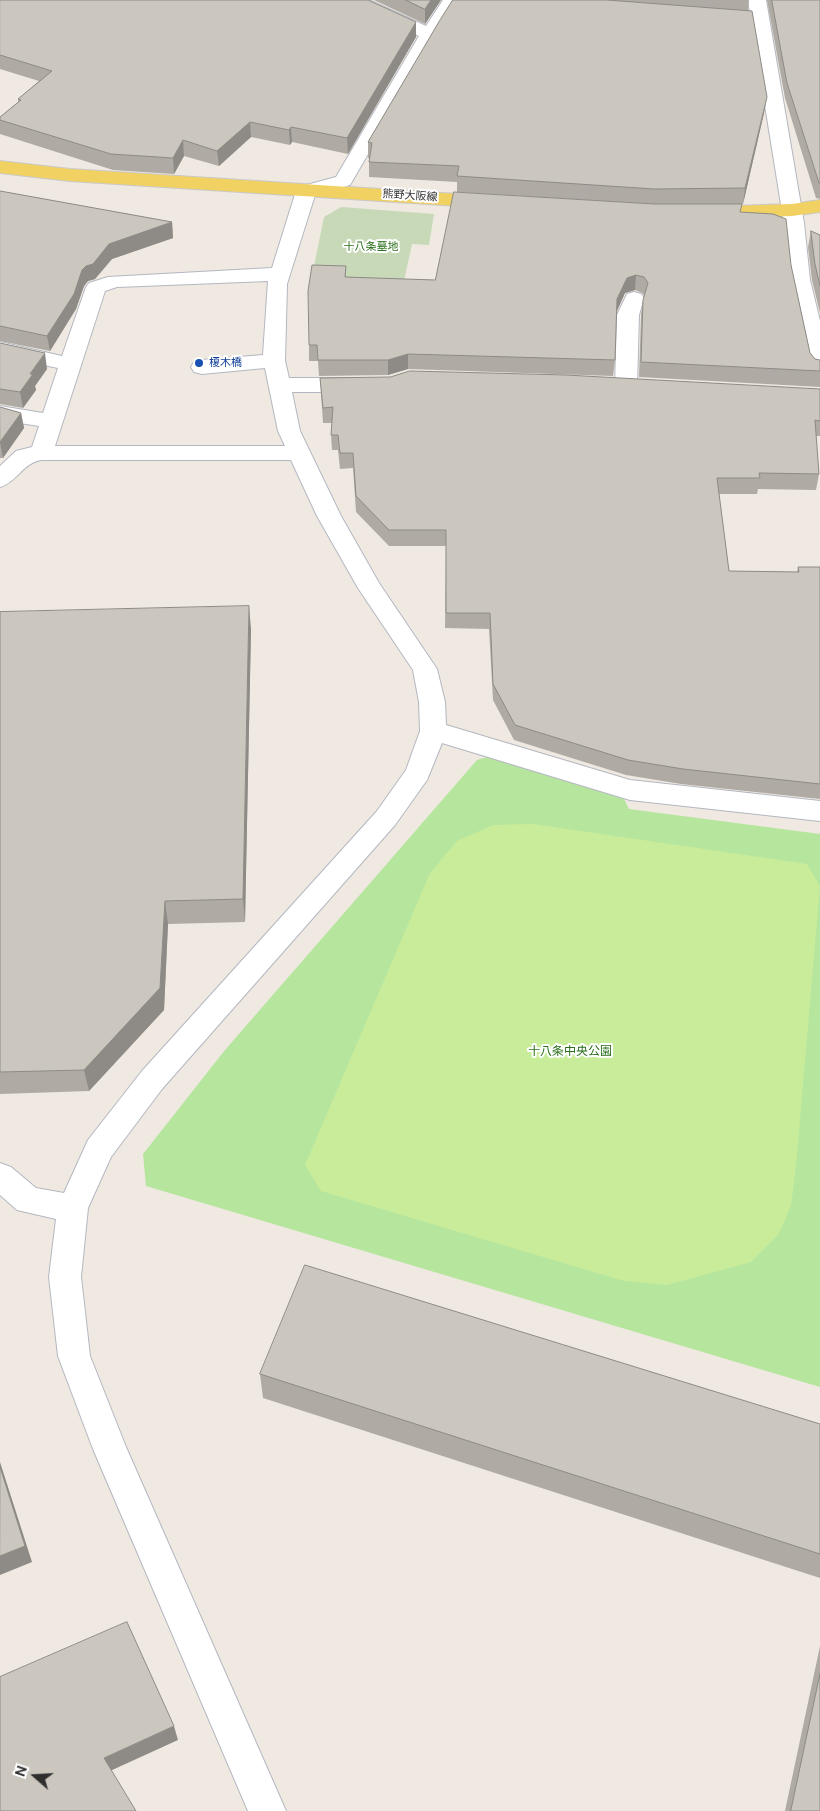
<!DOCTYPE html>
<html>
<head>
<meta charset="utf-8">
<style>
	body { margin:0 }
	#map { position:relative; width:820px; height:1811px; overflow:hidden; background:#efe9e1; font-family:"DM Sans",sans-serif }
	canvas { display:block }
	.north { position:absolute; left:10px; top:1751px; width:50px; height:50px; -webkit-text-stroke:4px #fff; paint-order:stroke; rotate:289deg; font-size:14px; font-weight:700; line-height:20px; text-align:center; color:#2e2e2e }
	.north::after { content:''; display:block; margin:auto; width:18px; height:22px; background:#2e2e2e; clip-path:polygon(50% 0,100% 100%,50% 72%,0 100%) }
</style>
</head>
<body>
<div id="map">
<canvas width="820" height="1811"></canvas>
<div class="north">N</div>
</div>
<script>
const context = document.querySelector('canvas').getContext('2d');
context.lineJoin = 'round';
function paint(path, color) { context.fillStyle = color; context.fill(path, 'evenodd'); }
function stroke(path, color, width, dash) { context.strokeStyle = color; context.lineWidth = width; context.lineCap = dash ? 'butt' : 'round'; context.setLineDash(dash || []); context.stroke(path); }
function drawText(font, color, halo, rows, align = 'center') {
  context.font = font + ' "DM Sans","Noto Sans JP",sans-serif'; context.lineWidth = 4; context.setLineDash([]); context.textBaseline = 'middle'; context.strokeStyle = halo; context.fillStyle = color; for (const [text, x, y, turn = 0] of rows) {
    context.save(); context.translate(x, y); context.rotate((+turn || 0) * Math.PI / 180); context.textAlign = isNaN(turn) ? turn : align; if (halo) context.strokeText(text, 0, 0); context.fillText(text, 0, 0); context.restore();
  }
}
const green = new Path2D(`
	M487 757 624 799 629 809 820 834V1387L146 1186 143 1154 225 1050 477 760Z`);
const cemetery = new Path2D(`
	M341 207 434 214 429 245 412 244 402 290 312 276 324 217Z`);
const pitch = new Path2D(`
	M533 824 807 864 820 886 796 1166 791 1206 778 1235 751 1262 667 1285 624 1281 321 1191 305 1165 430 873 457 841 493 825Z`);
const minor = new Path2D(`
	M345 0H369L426 26 443 0H461L438 34 350 185 315 195 287 284 285 361 289 378H358L366 380 369 385 366 390 358 392H292L300 431 341 516 379 583 437 669 445 702 446 725 630 780 820 801V821L630 800 442 743 427 780 395 825 162 1089 111 1157 88 1208 81 1277 90 1356 126 1447 286 1811H248L93 1449 58 1356 49 1277 56 1219 17 1210 0 1195V1163L11 1167 36 1188 64 1193 88 1140 142 1071 377 811 406 770 420 731 419 702 413 670 358 588 317 516 291 460H41C23 463 17 482 0 487V466L16 451 32 447 39 426 0 420V406L43 413 58 368 0 356V342L62 356 86 287 89 283 108 277 272 268 296 191 299 187 336 177 419 36 348 4ZM268 281 263 355 202 360 194 362 191 367 194 372 202 374 265 368 278 431 285 446H55L105 291 117 287Z
	M748 0H766L804 223 810 280 820 321V375L812 373 809 368 790 280 784 223Z
	M634 292 641 294 644 298 639 315 637 386 634 391 626 393 618 391 615 386 617 315 627 294Z`);
const major = new Path2D(`
	M0 161 70 169 489 196 496 198 499 202 496 206 489 208 70 181 0 173Z
	M820 200V212L792 216 704 219 697 217 694 213 697 209 704 207 792 204Z`);
const wall = new Path2D(`
	M0 0 416 37 348 154 292 142 290 145 251 137 219 166 184 156 174 174 113 170 0 134V117L18 102V99L39 81 0 69Z
	M374 0H441L425 24Z
	M453 0H749L748 10 764 113 743 204H652L457 192V182L369 177V158H368V142Z
	M767 0H820V199L816 198 785 98Z
	M0 191 172 222 173 238 112 259 95 279 88 281 84 286 76 309 50 351 0 341Z
	M740 212 791 265 810 353 815 359 820 360V387L639 377 641 315 643 300 644 295 642 293 635 290 625 293 616 313 615 360 613 376 408 369 388 375 319 376 318 361H309V345L346 266V277L435 280Z
	M811 231 820 235V313L812 280 808 247Z
	M0 343 47 369 35 386 36 390 23 408 0 404Z
	M320 378 820 389V436H816L819 474 816 490 758 489 757 494H719L729 571 797 572 798 567H820V799L681 784 626 775 514 740 493 700 489 629 445 628 446 546H389L356 512 353 468 340 469 338 450H332L331 435 332 423H323Z
	M0 407 21 413 24 428 3 458H0Z
	M0 612 251 629 245 922 168 924 164 1010 89 1091 0 1094Z
	M260 1374 820 1424V1578L263 1398Z
	M820 1646V1811H785Z`);
const shadedWall = new Path2D(`
	M431 0H441L425 24V9Z
	M416 22V37L348 154 347 138Z
	M767 97 764 113 743 204 745 188Z
	M250 122 251 137 219 166 217 151Z
	M291 127 292 142 290 145 289 130Z
	M183 140 184 156 174 174 173 158Z
	M172 222 173 238 112 259 95 279 88 281 84 286 76 309 50 351 47 336 82 270 86 266 109 244Z
	M636 275 635 290 625 293 615 315 617 299 627 278Z
	M45 353 47 369 35 386 36 390 23 408 20 392 30 374Z
	M408 354V369L388 375V360Z
	M21 413 24 428 3 458 0 442Z
	M249 606 251 629 245 922 243 899Z
	M165 901 168 924 164 1010 89 1091 84 1070Z
	M0 1462 32 1562 0 1575Z
	M174 1726 178 1740 110 1771 104 1758Z`);
const building = new Path2D(`
	M0 0H368L416 22 347 138 291 127 289 130 250 122 217 151 183 140 173 158 111 154 0 120V117L21 100 18 99 52 71 0 55Z
	M406 0H431L425 9Z
	M453 0H607L752 11 767 97 745 188 654 189 457 176 459 166 369 162 372 143 368 142 440 20Z
	M772 0H820V183H819L787 83Z
	M0 191 172 222 109 244 93 264 86 266 82 270 74 294 47 336 0 326Z
	M454 192 654 204H742L740 212 773 214 786 219 791 265 810 353 815 359 820 360V371L641 362 643 300 648 283 644 277 636 275 627 278 617 299 615 360 408 354 388 360H318L317 345H309L308 291 312 265 346 266 345 277 435 280Z
	M811 231 820 235V286L815 264Z
	M0 343 45 353 30 374H33L20 392 0 389Z
	M410 371 566 375 820 389V421L815 420 819 474 759 473 760 478H717L729 571 799 572 798 567H820V784L683 769 628 760 515 725 493 684 490 613H446V530H389L356 496 353 453H340L338 435H331L333 407 323 408 320 378 390 377Z
	M0 407 21 413 0 442Z
	M249 606 243 899 165 901 160 988 84 1070 0 1072V612Z
	M305 1265 820 1424V1554L260 1374Z
	M0 1467 25 1546 0 1556Z
	M127 1622 174 1726 104 1758 136 1811H0V1677Z
	M820 1674V1811H791Z`);
const markers = [
	[199,363,5,"#1a4fb4"]
];
const farStreetnames = [
	["熊野大阪線",410,196,4]
];
const farParknames = [
	["十八条墓地",371,247]
];
const farTransitnames = [
	["榎木橋",209,363]
];
const parkNames = [
	["十八条中央公園",570,1052]
];
paint(green, '#b6e59e');
paint(cemetery, '#c8d9b8');
paint(pitch, '#c9ec9a');
stroke(minor, '#b4b7c1', 2);
stroke(major, '#c9c9c9', 2);
paint(minor, '#fff');
paint(major, '#f2d163');
paint(wall, '#afaba4');
paint(shadedWall, '#8e8b86');
paint(building, '#cbc7bf');
stroke(building, '#8e8b86', 1);
for (const [x, y, r, color] of markers) { const dot = new Path2D(); dot.arc(x, y, r, 0, 2 * Math.PI); context.fillStyle = color; context.fill(dot); stroke(dot, '#fff', 2); }
drawText('11px', '#2e2e2e', '#fff', farStreetnames);
drawText('11px', '#2c6e1b', '#fff', farParknames);
drawText('11px', '#164399', '#fff', farTransitnames, 'left');
drawText('12px', '#2c6e1b', '#fff', parkNames);
</script>
</body>
</html>
